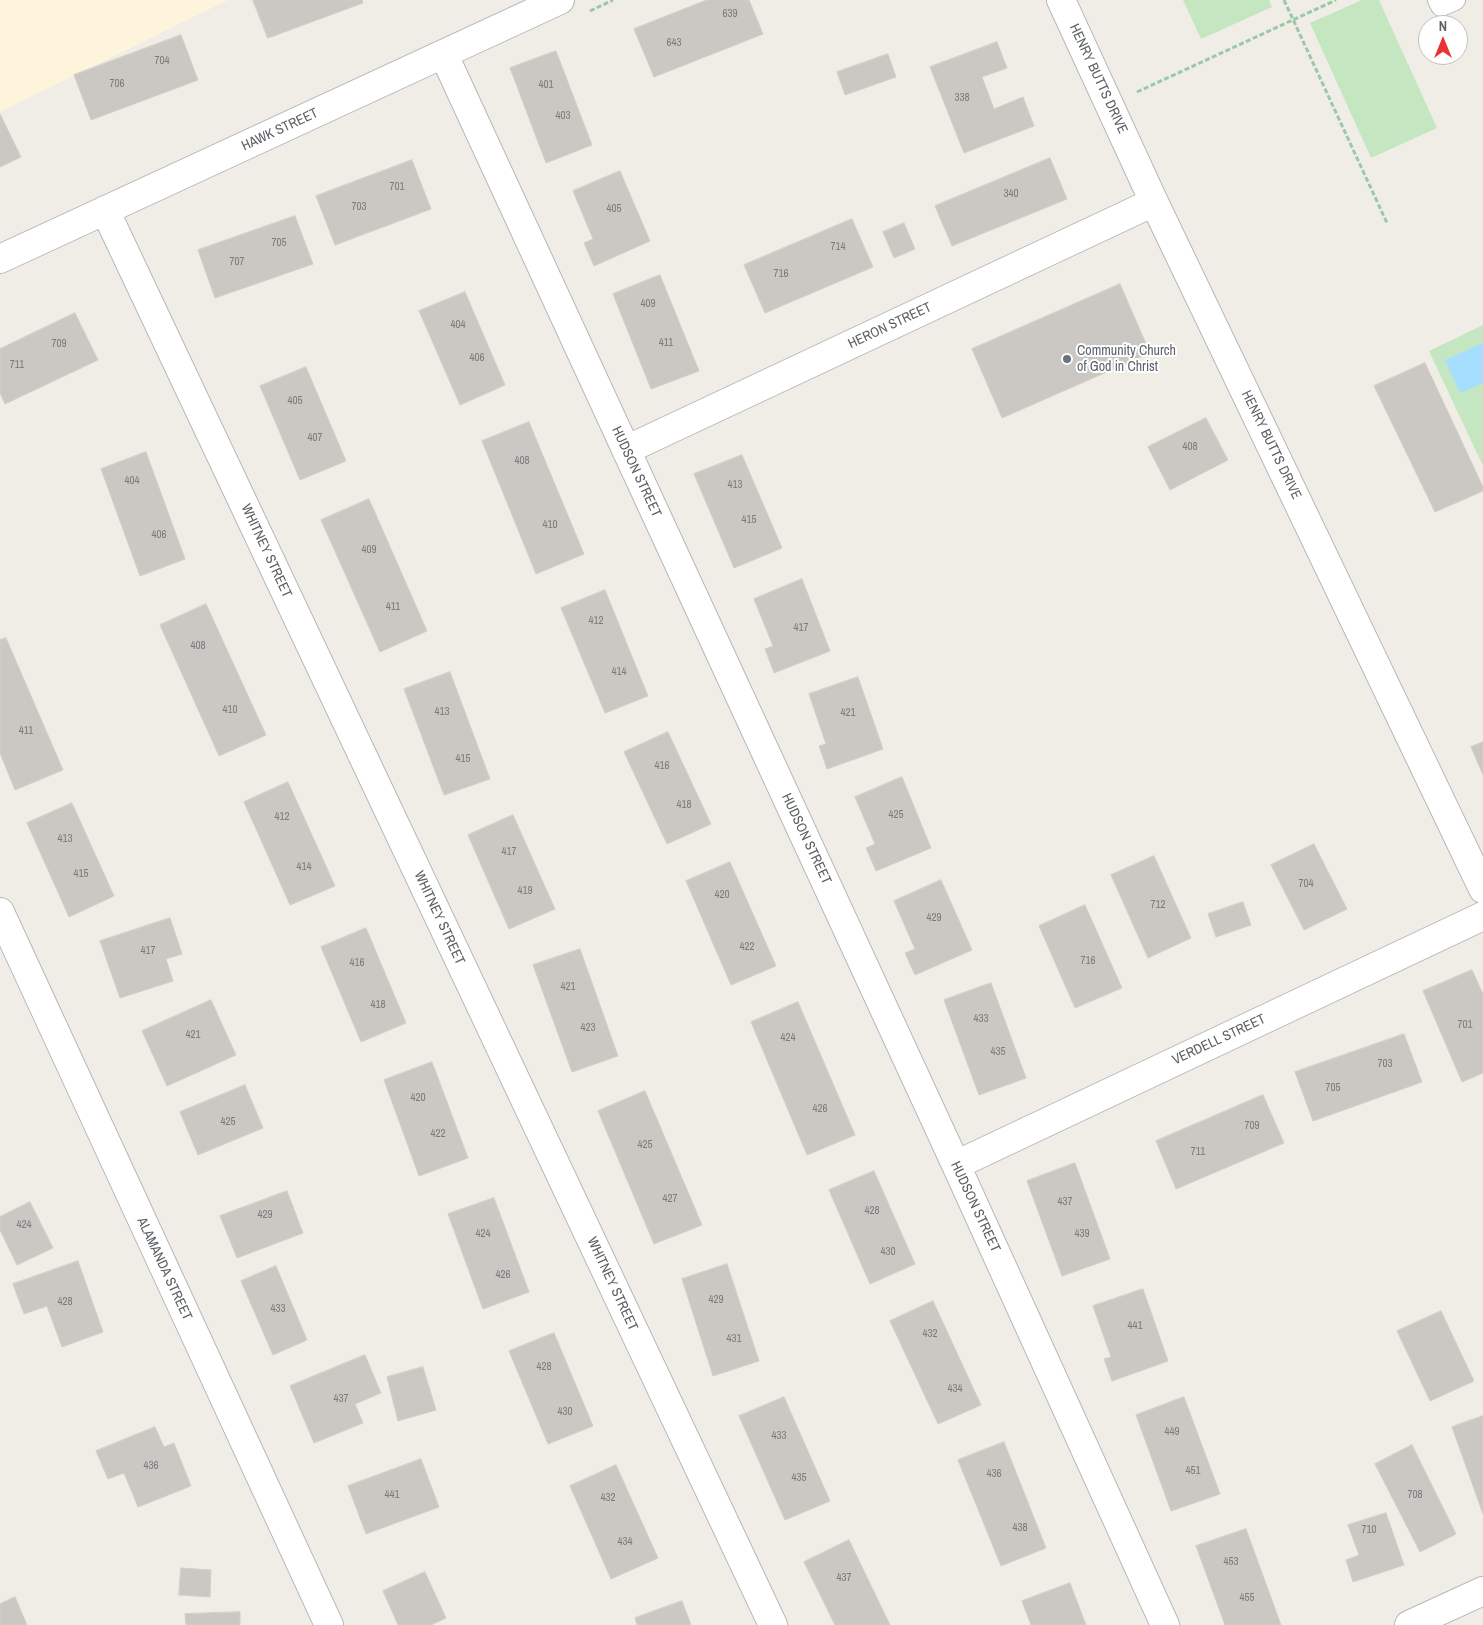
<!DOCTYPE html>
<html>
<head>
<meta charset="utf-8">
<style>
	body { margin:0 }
	#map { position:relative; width:1483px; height:1625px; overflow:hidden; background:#f0ede6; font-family:"Archivo Narrow",sans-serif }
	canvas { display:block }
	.north { position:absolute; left:1418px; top:15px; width:50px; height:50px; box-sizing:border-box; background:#fff; border:1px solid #bec0c2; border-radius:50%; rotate:0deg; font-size:14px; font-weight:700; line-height:20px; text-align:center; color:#5d6266 }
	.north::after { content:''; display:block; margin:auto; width:18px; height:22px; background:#eb3431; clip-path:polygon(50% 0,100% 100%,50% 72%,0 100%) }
</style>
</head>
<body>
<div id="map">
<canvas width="1483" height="1625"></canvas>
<div class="north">N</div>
</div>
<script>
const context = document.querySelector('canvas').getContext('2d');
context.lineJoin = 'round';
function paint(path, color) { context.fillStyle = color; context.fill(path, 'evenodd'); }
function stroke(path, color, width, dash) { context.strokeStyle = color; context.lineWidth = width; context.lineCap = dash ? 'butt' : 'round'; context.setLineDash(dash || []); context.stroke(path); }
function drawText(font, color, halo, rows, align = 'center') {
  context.font = font + ' "Archivo Narrow",sans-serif'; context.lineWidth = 4; context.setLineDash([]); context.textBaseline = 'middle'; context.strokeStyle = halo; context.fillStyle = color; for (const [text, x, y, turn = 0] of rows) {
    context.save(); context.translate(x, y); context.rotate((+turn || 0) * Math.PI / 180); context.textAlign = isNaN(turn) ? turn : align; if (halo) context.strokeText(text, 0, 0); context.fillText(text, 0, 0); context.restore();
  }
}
const commercial = new Path2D(`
	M0 0H228L0 112Z`);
const green = new Path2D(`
	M1183 0H1269L1272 7 1201 39Z
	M1362 0H1379L1437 128 1371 158 1310 23Z
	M1483 325V466L1429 351Z`);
const water = new Path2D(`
	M1483 343V383L1460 393 1445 360Z`);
const building = new Path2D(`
	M253 0H362L363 3 268 38Z
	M707 0H749L763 34 654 77 634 29Z
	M181 35 198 80 91 120 74 75Z
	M997 42 1007 68 982 77 994 109 1023 97 1034 126 964 153 930 67Z
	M556 51 592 145 546 163 510 68Z
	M888 54 896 77 845 95 837 72Z
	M0 114 21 157 0 167Z
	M1050 158 1067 199 952 246 935 206Z
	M412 160 431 209 335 245 316 196Z
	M620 171 650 241 594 266 584 243 593 239 573 191Z
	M295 216 313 264 215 298 198 250Z
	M852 219 873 267 765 313 744 265Z
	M904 223 915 249 894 258 883 232Z
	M660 275 699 371 651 389 613 294Z
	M1120 284 1150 353 1002 418 972 349Z
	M465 292 505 385 460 405 419 311Z
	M75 313 98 360 5 404 0 393V349Z
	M1425 363 1483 487V491L1435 512 1374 386Z
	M306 367 346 461 300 480 260 386Z
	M1206 418 1228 460 1170 490 1148 447Z
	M529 422 584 554 536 574 482 441Z
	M146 452 185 559 140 576 101 469Z
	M742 455 782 548 734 568 694 474Z
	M369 499 427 631 380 652 321 520Z
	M802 579 830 651 774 673 765 649 773 646 754 599Z
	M605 590 648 696 605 713 561 608Z
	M206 604 266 735 219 756 160 625Z
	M6 638 63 770 15 790 0 753V640Z
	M450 672 490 779 444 795 404 689Z
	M858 677 883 749 827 769 819 746 826 744 809 694Z
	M668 732 711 824 667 844 624 752Z
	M1483 742V775L1471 747Z
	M902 777 931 848 876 871 866 848 875 844 855 797Z
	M288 782 335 886 290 905 244 802Z
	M72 803 114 896 69 917 27 823Z
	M513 815 555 909 509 929 468 835Z
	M1314 844 1347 909 1304 930 1271 865Z
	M1154 856 1191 938 1148 958 1111 875Z
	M730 862 776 966 731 985 686 881Z
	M941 880 972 950 915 975 905 953 915 949 894 901Z
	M1243 902 1251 925 1216 937 1208 914Z
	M1085 905 1122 988 1075 1008 1039 926Z
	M170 918 182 954 166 959 173 981 120 998 100 941Z
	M366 928 406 1023 361 1042 321 947Z
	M580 949 618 1056 572 1072 533 965Z
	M1472 970 1483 994V1073L1462 1082 1423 991Z
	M991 983 1026 1078 979 1095 944 1000Z
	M211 1000 236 1055 167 1086 142 1031Z
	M798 1002 855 1135 807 1155 751 1022Z
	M1404 1034 1422 1082 1313 1121 1295 1072Z
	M432 1062 468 1158 419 1176 384 1080Z
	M245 1085 263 1128 198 1155 180 1112Z
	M645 1091 702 1225 654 1244 598 1111Z
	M1263 1095 1284 1143 1176 1189 1156 1141Z
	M1075 1163 1110 1259 1062 1276 1027 1181Z
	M874 1171 915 1264 870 1284 829 1190Z
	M287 1191 303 1233 237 1258 220 1216Z
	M494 1198 529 1292 483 1309 448 1214Z
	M30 1202 53 1248 17 1265 0 1230V1217Z
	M78 1261 103 1332 62 1347 47 1306 24 1314 13 1284Z
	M727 1264 759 1361 713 1376 682 1279Z
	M276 1266 307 1340 273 1355 241 1281Z
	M1143 1289 1168 1361 1112 1381 1104 1359 1111 1357 1093 1306Z
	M933 1301 981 1405 938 1424 890 1321Z
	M1441 1311 1474 1381 1430 1401 1397 1331Z
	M554 1333 593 1426 548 1444 509 1351Z
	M365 1355 381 1393 355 1404 363 1423 314 1443 290 1386Z
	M423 1367 436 1410 398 1421 387 1377Z
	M784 1397 830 1501 785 1520 739 1416Z
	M1184 1397 1220 1494 1171 1511 1136 1415Z
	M1483 1416V1514L1452 1427Z
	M155 1427 164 1447 174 1443 191 1486 138 1507 124 1473 108 1479 96 1451Z
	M1004 1442 1046 1548 1001 1566 958 1460Z
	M1412 1445 1456 1534 1420 1552 1375 1464Z
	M421 1459 439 1507 366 1534 348 1486Z
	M616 1465 658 1558 611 1579 570 1486Z
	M1386 1513 1404 1565 1353 1582 1346 1560 1359 1555 1348 1525Z
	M1246 1529 1281 1625H1225L1196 1546Z
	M849 1540 890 1625H835L804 1562Z
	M181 1568 211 1570 210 1597 179 1595Z
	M425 1572 446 1618 431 1625H398L383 1591Z
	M1070 1583 1086 1625H1031L1022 1601Z
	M15 1597 27 1625H0V1604Z
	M682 1601 691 1625H637L635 1618Z
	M240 1612V1625H186L185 1614Z`);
const path = new Path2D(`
	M1284 0 1387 223
	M590 11 613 0
	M1137 92 1336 0`);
const lane = new Path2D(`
	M1438 0 1441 6 1455 0`);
const street = new Path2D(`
	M1061 0 1154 202 1483 889
	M444 55 956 1165 1165 1625
	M105 210 773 1625
	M0 259 560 0
	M626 450 1154 202
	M0 912 329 1625
	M956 1165 1483 916
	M1409 1625 1483 1591`);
const markers = [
	[1067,359,5,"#6b7280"]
];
const numberNames = [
	["639",730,14],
	["643",674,43],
	["704",162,61],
	["706",117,84],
	["401",546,85],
	["338",962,98],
	["403",563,116],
	["701",397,187],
	["340",1011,194],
	["703",359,207],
	["405",614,209],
	["705",279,243],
	["714",838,247],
	["707",237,262],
	["716",781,274],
	["409",648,304],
	["404",458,325],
	["411",666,343],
	["709",59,344],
	["406",477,358],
	["711",17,365],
	["405",295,401],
	["407",315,438],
	["408",1190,447],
	["408",522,461],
	["404",132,481],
	["413",735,485],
	["415",749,520],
	["410",550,525],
	["406",159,535],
	["409",369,550],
	["411",393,607],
	["412",596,621],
	["417",801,628],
	["408",198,646],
	["414",619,672],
	["410",230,710],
	["413",442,712],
	["421",848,713],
	["411",26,731],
	["415",463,759],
	["416",662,766],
	["418",684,805],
	["425",896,815],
	["412",282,817],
	["413",65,839],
	["417",509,852],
	["414",304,867],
	["415",81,874],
	["704",1306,884],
	["419",525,891],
	["420",722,895],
	["712",1158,905],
	["429",934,918],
	["422",747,947],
	["417",148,951],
	["716",1088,961],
	["416",357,963],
	["421",568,987],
	["418",378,1005],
	["433",981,1019],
	["701",1465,1025],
	["423",588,1028],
	["421",193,1035],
	["424",788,1038],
	["435",998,1052],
	["703",1385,1064],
	["705",1333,1088],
	["420",418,1098],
	["426",820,1109],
	["425",228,1122],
	["709",1252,1126],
	["422",438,1134],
	["425",645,1145],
	["711",1198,1152],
	["427",670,1199],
	["437",1065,1202],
	["428",872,1211],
	["429",265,1215],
	["424",24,1225],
	["424",483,1234],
	["439",1082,1234],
	["430",888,1252],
	["426",503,1275],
	["429",716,1300],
	["428",65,1302],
	["433",278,1309],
	["441",1135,1326],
	["432",930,1334],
	["431",734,1339],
	["428",544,1367],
	["434",955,1389],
	["437",341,1399],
	["430",565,1412],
	["449",1172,1432],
	["433",779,1436],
	["436",151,1466],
	["451",1193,1471],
	["436",994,1474],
	["435",799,1478],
	["441",392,1495],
	["708",1415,1495],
	["432",608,1498],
	["438",1020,1528],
	["710",1369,1530],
	["434",625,1542],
	["453",1231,1562],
	["437",844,1578],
	["455",1247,1598]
];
const streetNames = [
	["HENRY BUTTS DRIVE",1098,79,65],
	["HAWK STREET",280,130,-25],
	["HERON STREET",890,326,-25],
	["HENRY BUTTS DRIVE",1271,445,64],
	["HUDSON STREET",636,472,65],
	["WHITNEY STREET",266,551,65],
	["HUDSON STREET",806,839,65],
	["WHITNEY STREET",439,918,65],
	["VERDELL STREET",1219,1040,-25],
	["HUDSON STREET",975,1207,65],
	["ALAMANDA STREET",164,1269,65],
	["WHITNEY STREET",612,1284,65]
];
const worshipNames = [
	["Community Church",1077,351],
	["of God in Christ",1077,367]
];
paint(commercial, '#fef4dc');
paint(green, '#c4e7c2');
paint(water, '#a6deff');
paint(building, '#cbc7c3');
stroke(building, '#d4cec4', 1);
stroke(lane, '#b6b8bc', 22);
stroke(street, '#b6b8bc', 30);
stroke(path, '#9bc8a5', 3, [5, 2.5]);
stroke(lane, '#fff', 20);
stroke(street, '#fff', 28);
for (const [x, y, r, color] of markers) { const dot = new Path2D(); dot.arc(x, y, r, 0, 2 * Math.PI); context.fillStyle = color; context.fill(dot); stroke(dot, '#fff', 2); }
drawText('11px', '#787b7d', null, numberNames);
drawText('14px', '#5d6266', '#fff', streetNames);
drawText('14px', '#5b616d', '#fff', worshipNames, 'left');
</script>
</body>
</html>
